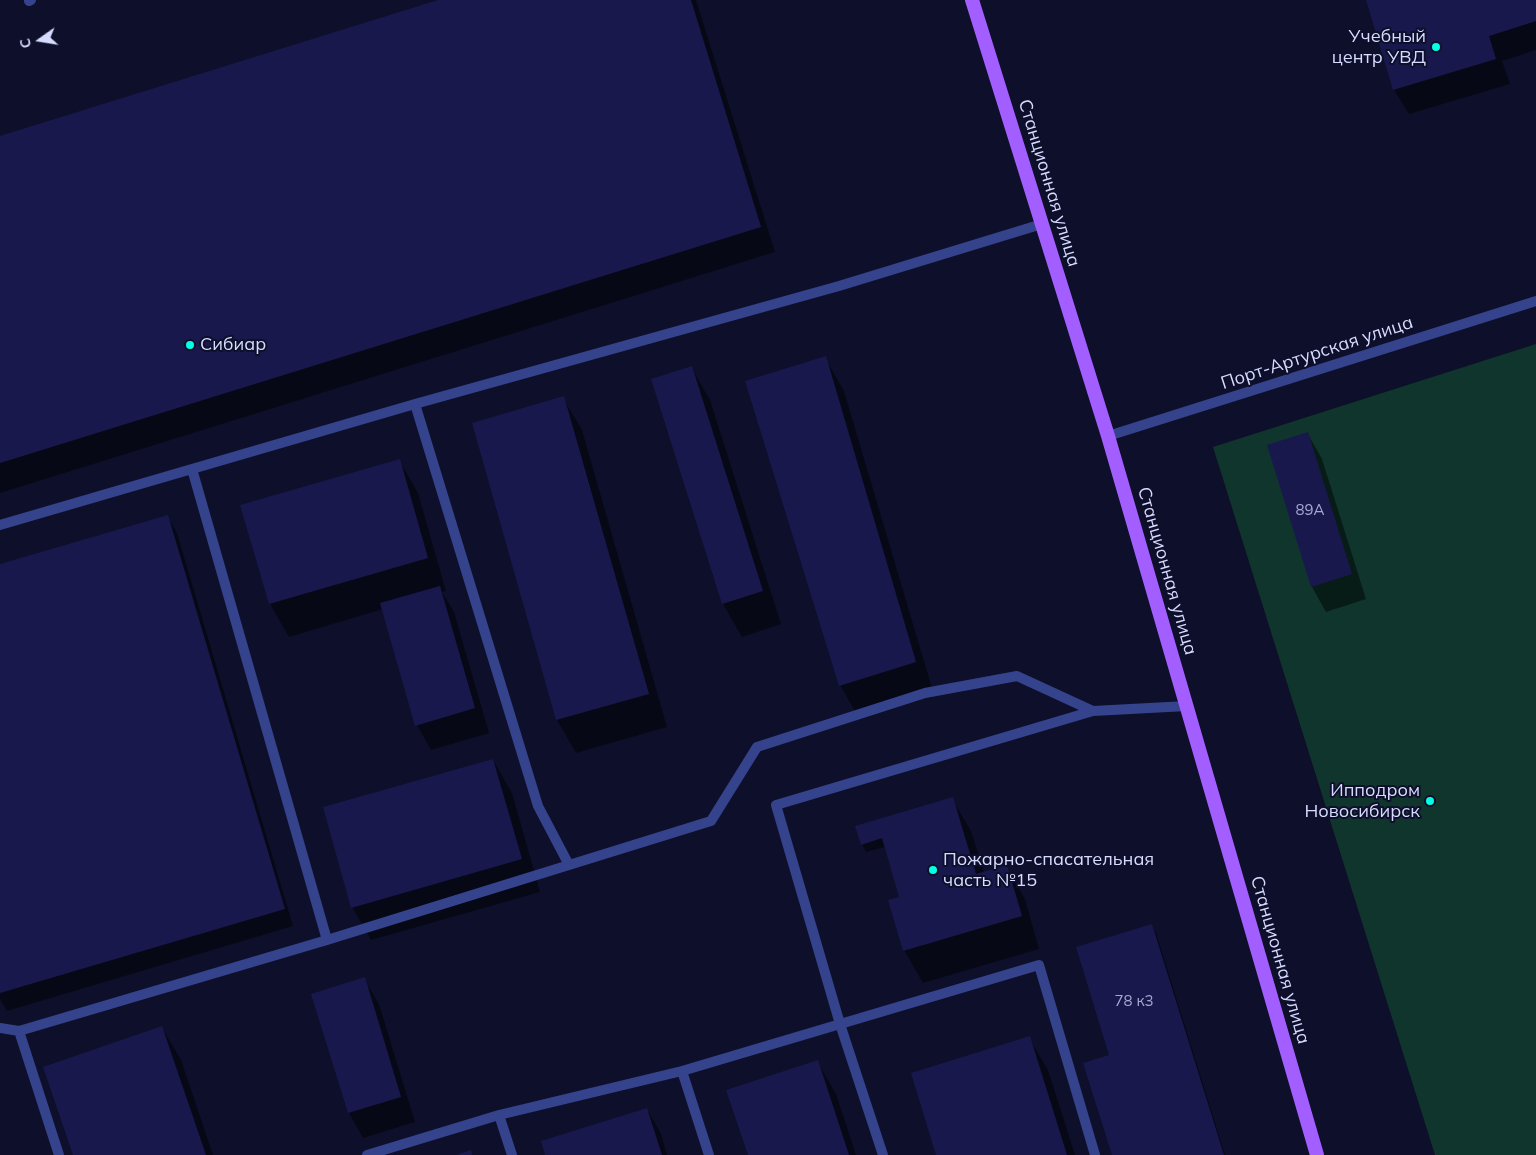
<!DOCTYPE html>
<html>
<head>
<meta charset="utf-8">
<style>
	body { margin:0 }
	#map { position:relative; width:1536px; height:1155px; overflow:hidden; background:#0e0f2a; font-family:Mulish,sans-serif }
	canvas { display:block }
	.north { position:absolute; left:15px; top:15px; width:50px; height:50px; -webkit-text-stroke:4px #0e0f2a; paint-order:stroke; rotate:257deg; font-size:14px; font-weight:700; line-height:20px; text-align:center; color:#d7dbff }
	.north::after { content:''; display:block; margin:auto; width:18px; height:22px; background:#d7dbff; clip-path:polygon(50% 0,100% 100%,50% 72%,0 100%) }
</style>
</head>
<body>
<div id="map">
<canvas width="1536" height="1155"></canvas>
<div class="north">С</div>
</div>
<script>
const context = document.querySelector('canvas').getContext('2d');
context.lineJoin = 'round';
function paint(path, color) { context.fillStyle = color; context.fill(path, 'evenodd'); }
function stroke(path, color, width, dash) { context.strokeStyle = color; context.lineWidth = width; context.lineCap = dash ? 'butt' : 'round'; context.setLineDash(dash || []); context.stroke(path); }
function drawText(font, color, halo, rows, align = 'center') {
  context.font = font + ' Mulish,sans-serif'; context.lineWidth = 4; context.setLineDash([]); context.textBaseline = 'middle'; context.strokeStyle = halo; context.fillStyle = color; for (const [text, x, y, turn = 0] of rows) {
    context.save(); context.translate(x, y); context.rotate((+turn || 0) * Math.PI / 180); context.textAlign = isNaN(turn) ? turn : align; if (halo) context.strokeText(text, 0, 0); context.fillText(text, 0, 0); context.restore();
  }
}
const green = new Path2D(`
	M1536 344V1155H1435L1213 447Z`);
const shadow = new Path2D(`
	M443 0H696L775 252 0 493V137Z
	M1367 0H1536V50L1502 61 1510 84 1409 114 1394 90Z
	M825 358 844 391 934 695 859 718 840 685Z
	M691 367 710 400 781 624 742 637 723 604 652 380Z
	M563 398 582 430 667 727 576 753 557 720 473 424Z
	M1308 434 1322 459 1366 599 1326 612 1312 587Z
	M399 460 418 493 446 591 442 592 454 612 489 733 431 750 417 725 383 609 289 637 270 604 241 506Z
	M167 516 177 533 293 926 7 1011 0 999V566Z
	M493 760 512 793 540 892 371 940 352 907Z
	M952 799 971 831 984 873 1006 867 1025 899 1039 949 923 983 904 950 901 897 885 847 866 852 862 844Z
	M1151 925 1156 933 1225 1155H1114L1111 1056Z
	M364 979 379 1004 415 1122 363 1138 349 1113 313 995Z
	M162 1028 181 1060 213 1155H75Z
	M1029 1038 1048 1070 1075 1155H937Z
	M817 1061 836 1094 856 1155H749Z
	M647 1109 661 1134 667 1155H547Z`);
const building = new Path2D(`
	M438 0H691L761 227 0 463V136Z
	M1366 0H1536V21L1489 36 1496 59 1393 90Z
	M826 356 916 662 839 686 745 381Z
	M692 366 763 591 722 604 651 379Z
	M564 396 649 694 556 720 472 423Z
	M1308 432 1352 574 1311 587 1267 445Z
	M400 459 428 558 269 604 240 505Z
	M168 515 285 909 0 993V564Z
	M440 586 475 708 415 726 380 603Z
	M493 759 522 859 351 908 323 807Z
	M953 797 976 874 1007 865 1022 916 903 951 888 900 899 897 882 838 861 845 855 826Z
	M1152 924 1224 1155H1112L1083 1063 1109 1055 1076 947Z
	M365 977 401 1097 348 1113 311 994Z
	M162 1026 206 1155H73L43 1067Z
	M1030 1036 1067 1155H936L911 1073Z
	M818 1060 849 1155H748L726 1090Z
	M647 1108 662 1155H545L541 1141Z
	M471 1150 472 1155H456Z`);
const service = new Path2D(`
	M29 1 31 0
	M415 404 538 806 569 865 711 821 757 747 925 693 1017 676 1093 711
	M192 469 327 940
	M0 525 415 404 839 286 1042 224
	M0 1028 19 1031 327 940 569 865
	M19 1031 59 1155
	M682 1071 709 1155
	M499 1115 512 1155
	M367 1155 499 1115 682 1071 1039 965 1095 1155
	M883 1155 840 1024 776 805 1093 711 1187 706`);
const tertiary = new Path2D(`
	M1108 436 1536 301`);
const primary = new Path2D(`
	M972 0 1108 436 1317 1155`);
const markers = [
	[1436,47,5,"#03ffe6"],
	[190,345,5,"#03ffe6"],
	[1430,801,5,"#03ffe6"],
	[933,870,5,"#03ffe6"]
];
const numberNames = [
	["89А",1310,510],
	["78 к3",1134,1001]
];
const poiNames = [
	["Учебный",1426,37],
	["центр УВД",1426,58],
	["Сибиар",200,345,"left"],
	["Ипподром",1420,791],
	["Новосибирск",1420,812],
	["Пожарно-спасательная",943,860,"left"],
	["часть №15",943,881,"left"]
];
const streetNames = [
	["Станционная улица",1049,183,73],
	["Порт-Артурская улица",1317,353,-18],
	["Станционная улица",1167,571,74],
	["Станционная улица",1280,960,74]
];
paint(green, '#10352c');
paint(shadow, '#0007');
paint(building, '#19184d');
stroke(service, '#35438d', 10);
stroke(tertiary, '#35438d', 10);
stroke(primary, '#a35eff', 14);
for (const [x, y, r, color] of markers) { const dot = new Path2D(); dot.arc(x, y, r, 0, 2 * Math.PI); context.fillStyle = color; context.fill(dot); stroke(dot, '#0e0f2a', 2); }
drawText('15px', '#a8aad2', null, numberNames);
drawText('18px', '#d7dbff', '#0e0f2a', poiNames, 'right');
drawText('18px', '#d7dbff', '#0e0f2a', streetNames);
</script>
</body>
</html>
